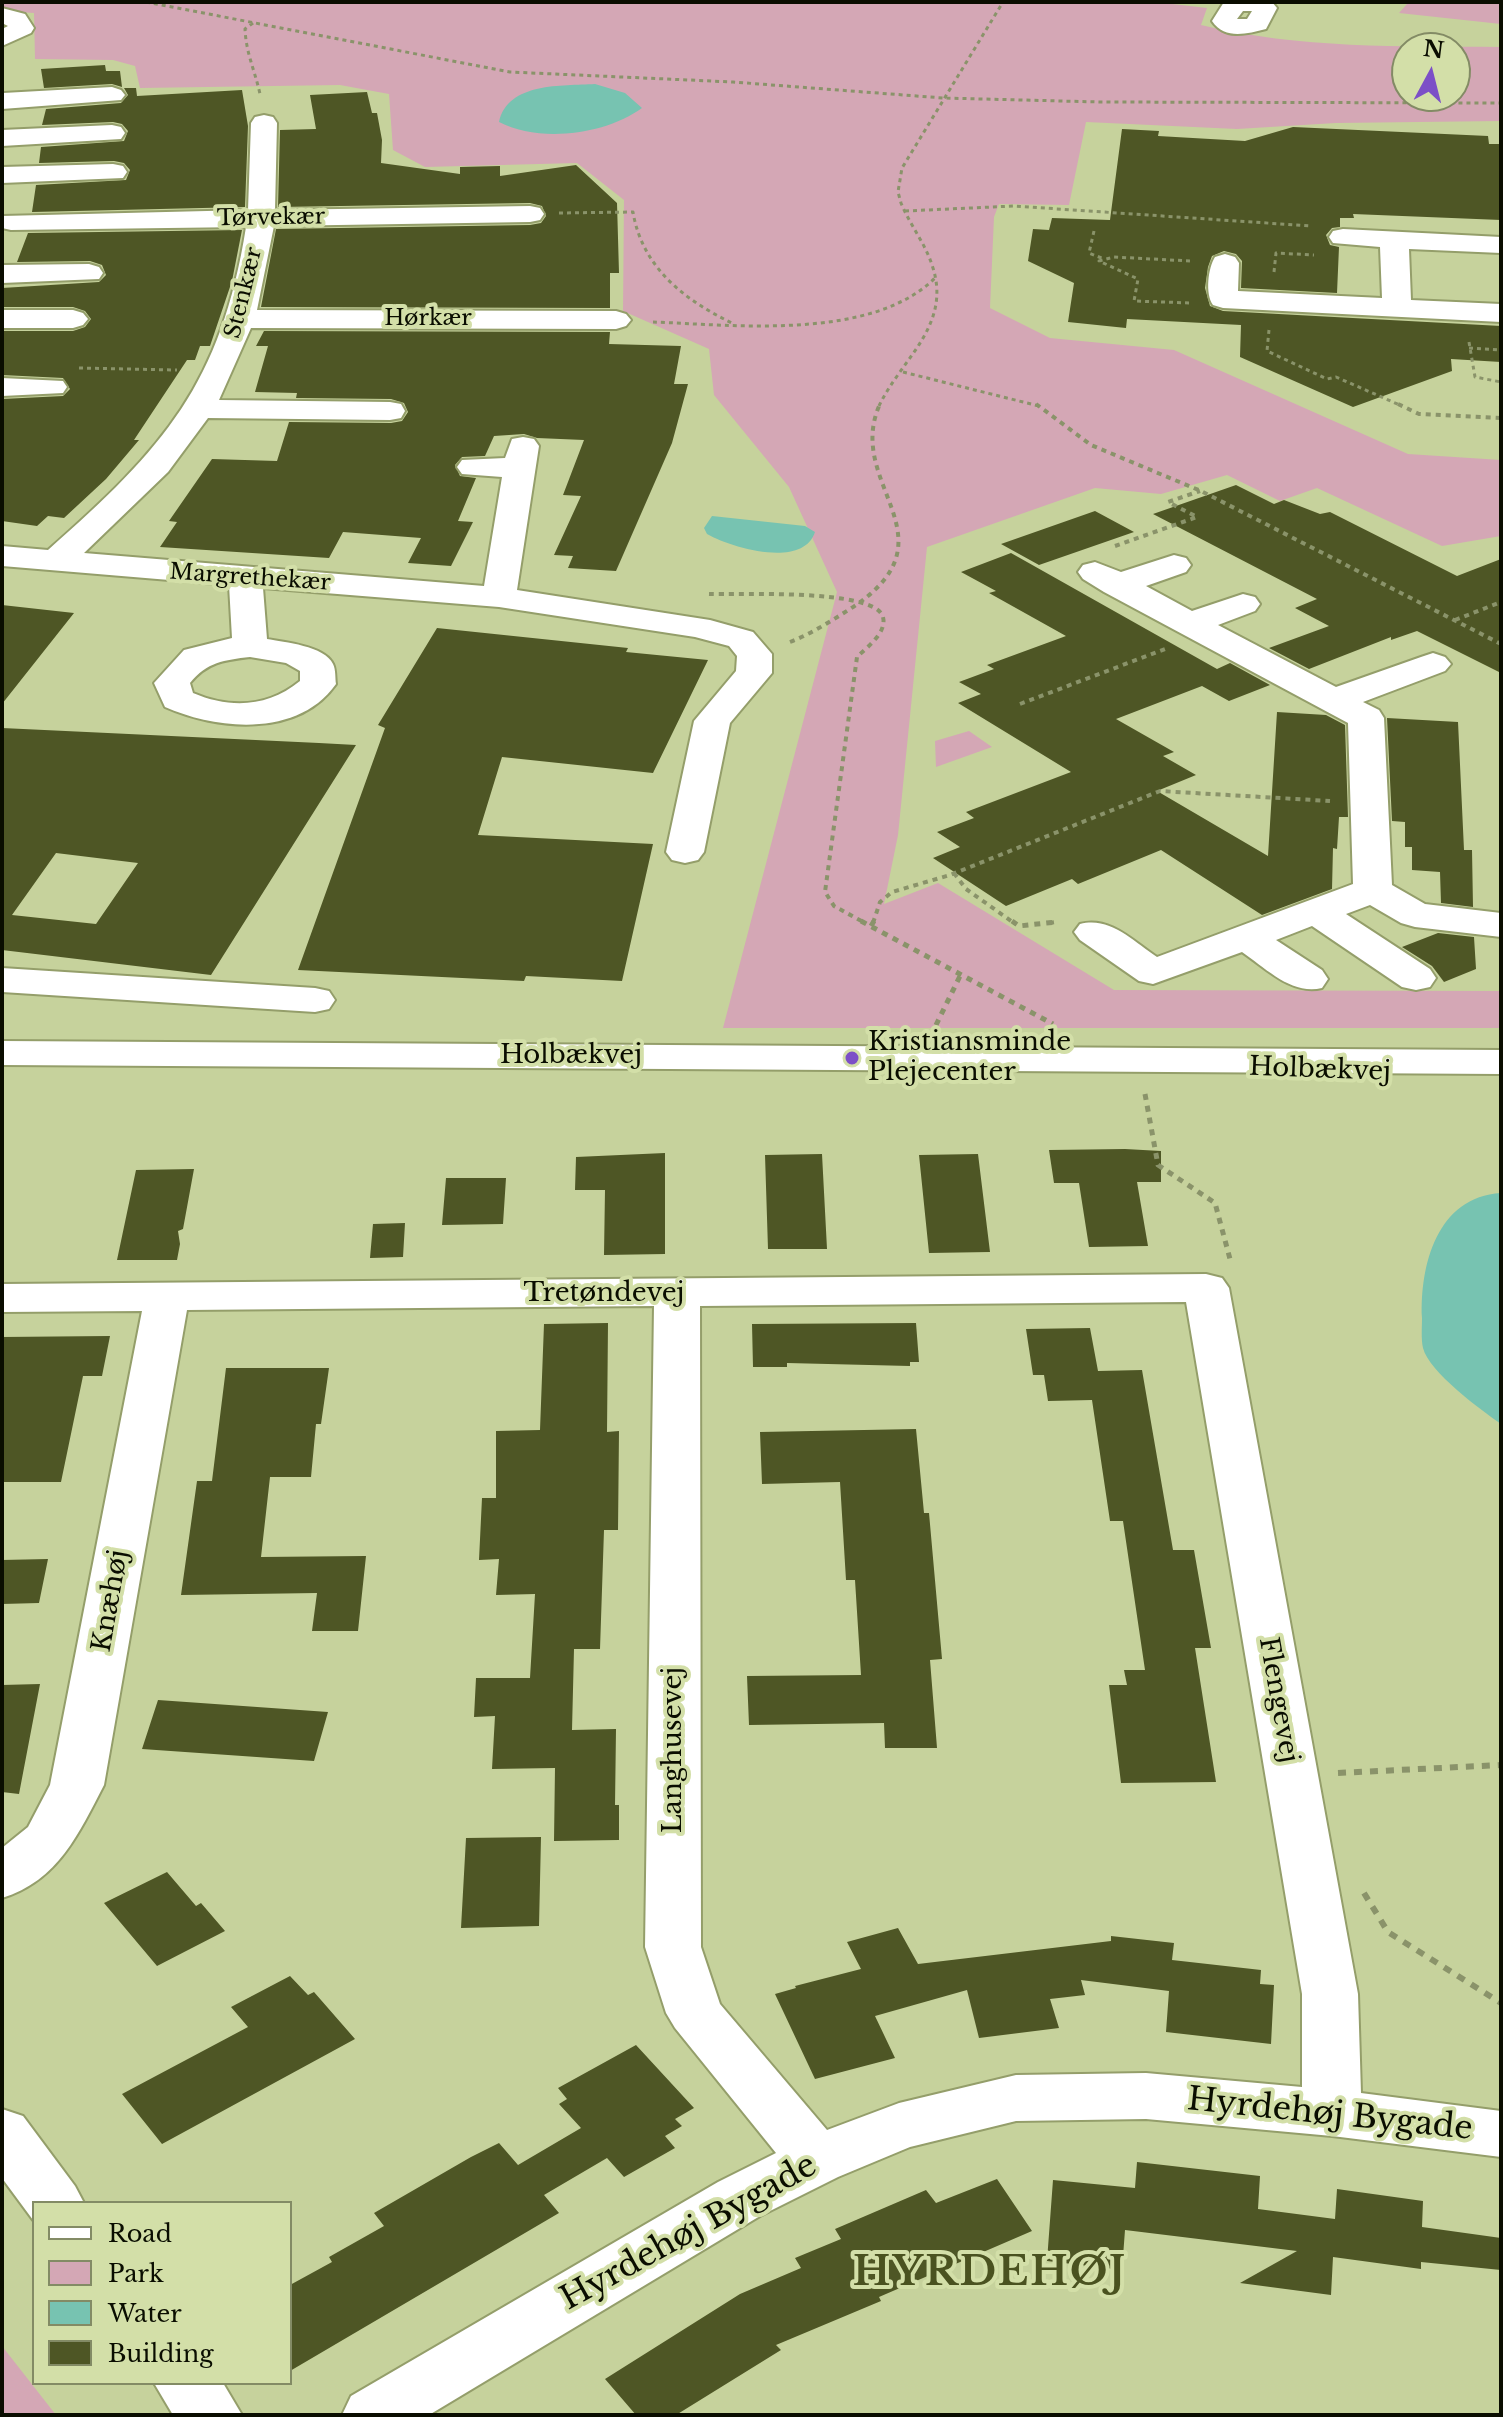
<!DOCTYPE html>
<html>
<head>
<meta charset="utf-8">
<style>
	body { margin:0 }
	#map { position:relative; width:1503px; height:2417px; overflow:hidden; background:#c6d29c; font-family:"Libre Baskerville",serif }
	canvas { display:block }
	.frame { position:absolute; inset:0; border:4px solid #0a0d00; pointer-events:none }
	.legend { position:absolute; left:32px; top:2201px; width:260px; height:184px; box-sizing:border-box; background:#d3dfa8; border:2px solid #838b65; margin:0; padding:10px 14px; list-style:none; font-size:24px; color:#0a0d00 }
	.legend li { display:flex; align-items:center; gap:16px; height:40px }
	.legend b { width:40px; border:2px solid #838b65 }
	.north { position:absolute; left:1391px; top:32px; width:80px; height:80px; box-sizing:border-box; background:#d3dfa8; border:2px solid #838b65; border-radius:50%; rotate:7deg; font-size:22px; font-weight:700; line-height:32px; text-align:center; color:#0a0d00 }
	.north::after { content:''; display:block; margin:auto; width:28px; height:36px; background:#7c4fc7; clip-path:polygon(50% 0,100% 100%,50% 72%,0 100%) }
</style>
</head>
<body>
<div id="map">
<canvas width="1503" height="2417"></canvas>
<div class="frame"></div>
<ul class="legend">
<li><b style="height:10px;background:#fff"></b>Road</li>
<li><b style="height:22px;background:#d4a7b5"></b>Park</li>
<li><b style="height:22px;background:#77c3b1"></b>Water</li>
<li><b style="height:22px;background:#4e5625"></b>Building</li>
</ul>
<div class="north">N</div>
</div>
<script>
const context = document.querySelector('canvas').getContext('2d');
context.lineJoin = 'round';
function paint(path, color) { context.fillStyle = color; context.fill(path, 'evenodd'); }
function stroke(path, color, width, dash) { context.strokeStyle = color; context.lineWidth = width; context.lineCap = dash ? 'butt' : 'round'; context.setLineDash(dash || []); context.stroke(path); }
function drawText(font, color, halo, rows, align = 'center') {
  context.font = font + ' "Libre Baskerville",serif'; context.lineWidth = 8; context.setLineDash([]); context.textBaseline = 'middle'; context.strokeStyle = halo; context.fillStyle = color; for (const [text, x, y, turn = 0] of rows) {
    context.save(); context.translate(x, y); context.rotate((+turn || 0) * Math.PI / 180); context.textAlign = isNaN(turn) ? turn : align; if (halo) context.strokeText(text, 0, 0); context.fillText(text, 0, 0); context.restore();
  }
}
const green = new Path2D(`
	M2 2H1155L1207 8 1201 25C1300 49 1400 46 1501 47V121L1336 123 1237 129 1086 122 1069 205 999 204 994 217 990 308 1050 338 1174 350 1408 454 1501 460V536L1442 546 1317 488 1280 501 1227 475 1161 494 1095 488 927 547 898 835 884 904 938 883 1114 990 1501 991V1028H723L837 592 789 487 714 395 709 349 623 311 624 200 577 163 425 167 393 150 389 94 340 85 140 88 135 66 113 60 35 59 34 13 2 11ZM1407 48H1455V96H1407Z
	M1399 2H1501V24L1399 13 1407 4Z
	M969 731 992 747 936 767 935 741Z
	M2 2346 56 2415H2Z`);
const water = new Path2D(`
	M595 84 625 93 642 108C605 135 539 143 499 122 508 82 562 86 595 84Z
	M712 516 805 526 815 532C803 569 732 548 707 534L704 528Z
	M1501 1193V1424C1481 1410 1429 1372 1423 1348 1421 1339 1422 1327 1422 1318 1420 1265 1437 1197 1501 1193Z`);
const building = new Path2D(`
	M105 65 106 71H120L122 87 112 84 44 88 41 69Z
	M124 88H136L137 96 242 90 248 126 245 207 32 212 36 185 126 180 130 170 124 163 114 161 39 163 41 147 124 141 128 131 122 124 113 122 42 125 46 109 121 103 128 95Z
	M367 92 372 113H377L382 140 381 163 460 174V167L500 166V176L576 165 617 203 619 273H610V308L261 307 276 229 530 225 541 223 546 216 542 206 530 203 278 207 280 130 316 129 310 95Z
	M1293 127 1488 136 1489 144H1499L1501 154V220L1353 214 1354 218H1340V227L1332 228 1326 235 1330 245 1339 247 1337 293 1241 288 1242 261 1236 254 1224 251 1212 256 1208 267 1205 288 1210 306 1223 311 1501 326V362L1451 359 1452 371 1353 407 1240 357 1241 325 1127 319 1126 328 1068 322 1074 283 1028 261 1033 229 1049 230 1052 218 1110 220 1122 129 1159 131 1158 136 1245 141Z
	M242 230 232 281 210 346H200L195 360H187L134 440H139L106 479 64 518 48 516 37 526 2 521V399L63 396 70 389 63 378 2 375V331H73L85 327 91 319 85 311 73 307H2V288L99 282 106 275 102 265 90 261 17 262 28 233Z
	M264 331 610 332 609 344 681 346 674 384H688L672 443 616 571 568 568 573 556 554 555 581 496 563 495 584 440 537 438 524 434 494 436 485 456 462 457 455 465 460 476 476 478 458 521 473 522 451 566 408 563 421 538 343 532 329 558 160 547 177 522 169 521 212 459 277 461 289 422 391 423 402 421 408 412 404 403 391 399 296 398 297 393 255 392 268 346H256Z
	M1236 485 1274 504 1284 500 1320 514 1330 512 1457 576 1501 559V673L1417 631 1391 640V637L1309 669 1269 648 1329 626 1295 608 1317 599 1153 514Z
	M1095 511 1134 532 1039 565 1001 544Z
	M1011 553 1217 669 1230 663 1270 685 1229 701 1202 686 1116 719 1174 752 1163 756 1196 775 1157 791 1268 856 1277 712 1326 715 1345 725 1348 817H1339L1337 849 1333 848 1332 889 1262 915 1161 850 1078 884 1072 879 1006 906 933 858 960 847 937 832 974 818 966 812 1071 772 958 703 981 694 959 682 994 669 987 665 1066 636 989 593 996 591 961 572Z
	M2 605 74 613 2 704Z
	M437 628 628 648 626 652 708 660 653 773 502 757 478 835 653 844 622 981 526 976 524 981 298 970 385 728 378 725Z
	M1387 718 1458 722 1464 850H1472L1473 907 1441 903 1440 872 1412 870V847H1405V822L1392 821Z
	M2 728 319 743 356 745 211 975 2 950ZM56 853 138 863 96 924 12 915Z
	M1438 933 1474 937 1476 969 1444 982 1432 966 1402 947Z
	M1125 1149 1161 1151V1182H1137L1148 1246 1089 1247 1079 1183H1054L1049 1150Z
	M665 1153V1254L604 1255 605 1190H575L576 1157Z
	M822 1154 827 1249H768L765 1155Z
	M978 1154 990 1252 929 1253 919 1155Z
	M194 1169 183 1229 178 1231 180 1244 177 1260H117L136 1170Z
	M446 1178H506L503 1224 442 1225Z
	M405 1223 403 1257 370 1258 373 1224Z
	M608 1323 607 1432 619 1431 618 1530H604L600 1649H574L572 1730 616 1729 615 1805H619V1840L554 1841 555 1768 492 1769 495 1716 474 1717 476 1678H530L535 1594 496 1595 499 1559 479 1560 482 1498H496V1431L540 1430 544 1324Z
	M916 1323 919 1362H910V1366L787 1363V1367H753L752 1324Z
	M1090 1328 1098 1371 1142 1370 1173 1550H1194L1211 1648H1195L1216 1782 1121 1783 1109 1685H1127L1124 1670H1145L1123 1521H1110L1092 1400 1048 1401 1044 1375H1033L1026 1329Z
	M110 1336 102 1376H83L61 1482H2V1337Z
	M226 1368H329L321 1424H316L311 1477H270L261 1557 366 1556 358 1631H312L317 1593 181 1595 197 1481H212Z
	M916 1429 924 1513H929L942 1659 930 1660 937 1748H885L884 1723 749 1725 747 1676 861 1675 855 1580H846L840 1482 762 1484 760 1432Z
	M48 1559 39 1603 2 1604V1560Z
	M40 1684 19 1794 2 1792V1685Z
	M158 1700 328 1712 314 1761 142 1749Z
	M541 1837 539 1926 461 1928 466 1838Z
	M167 1872 196 1906 201 1903 225 1931 157 1966 104 1903Z
	M898 1928 918 1964 1111 1941V1936L1174 1943 1172 1960 1261 1970 1260 1984 1274 1985 1271 2044 1166 2032 1169 1991 1081 1980 1085 1995 1050 1999 1059 2028 979 2038 967 1990 875 2016 895 2058 815 2079 775 1994 796 1988 795 1986 861 1969 847 1942Z
	M290 1976 308 1995 314 1992 355 2039 162 2144 122 2094 248 2027 231 2007Z
	M636 2045 694 2108 675 2119 682 2126 665 2136 675 2148 624 2177 607 2158 544 2195 559 2213 290 2371V2285L332 2262 329 2257 384 2226 374 2213 471 2157 499 2143 518 2165 581 2128 559 2104 567 2099 558 2088Z
	M1137 2162 1260 2176 1258 2209 1335 2219 1337 2189 1423 2201 1422 2227 1501 2238V2270L1421 2262V2269L1333 2257 1331 2295 1240 2283 1297 2251 1125 2230 1122 2270 1047 2261 1053 2180 1135 2188Z
	M997 2179 1032 2231 879 2297 881 2301 776 2345 781 2350 676 2415H636L605 2379 740 2294 801 2268 795 2258 841 2239 835 2229 926 2190 936 2203Z`);
const pathFar3 = new Path2D(`
	M146 2 510 72 733 82 943 98 1101 102 1501 103
	M253 23 245 29C246 53 255 71 260 94
	M905 211 1014 206 1311 226
	M559 213 633 212C642 267 684 300 732 323
	M1094 231 1089 253 1104 259
	M1190 261 1114 257 1099 261 1138 279 1134 301 1191 303
	M1274 272 1276 253 1314 255
	M653 322C736 325 873 341 936 277
	M1269 330 1267 351 1327 379 1336 377 1402 406
	M1469 342 1475 377 1501 382
	M1469 348 1501 350
	M79 368 177 370
	M903 372 1039 406
	M879 406C901 359 953 325 932 265 925 243 910 225 901 203L898 192 902 168 1003 2`);
const pathFar2 = new Path2D(`
	M1036 404 1091 445 1201 491 1501 644
	M1398 404 1419 414 1501 418
	M1115 546 1197 517 1168 502 1200 491
	M709 594C737 595 875 588 883 617 887 633 867 647 857 657L825 892 834 906 865 923
	M1455 620 1501 602
	M790 642C811 634 831 621 850 609 960 538 843 485 880 404
	M1020 704 1165 649
	M954 873 966 889 1014 923
	M873 923 880 902 892 892 950 875 1160 791 1330 801
	M1049 923 1056 922`);
const pathFar1 = new Path2D(`
	M861 921 1053 1024
	M1012 921 1019 926 1056 922
	M871 926 874 921
	M936 1025 961 974
	M1145 1094 1158 1165 1215 1203 1230 1259`);
const path = new Path2D(`
	M1338 1773 1501 1765
	M1364 1893 1388 1932 1501 2003`);
const minor = new Path2D(`
	M1224 2H1272L1277 8 1266 29C1246 34 1225 40 1212 21ZM1243 11H1252L1247 19H1237Z
	M2 8 25 14 34 28 31 33 2 46V29L8 26 2 23Z
	M112 87 121 90 125 95 121 100 2 109 3 93Z
	M264 115 273 117 277 123 275 210 530 206 540 208 544 214 540 220 530 222 274 226 257 310 616 311 626 314 631 320 626 326 616 329 251 328 219 400 390 402 401 404 405 411 401 418 390 420 208 418 168 472 84 553 484 586 502 477 462 474 457 467 462 460 505 458 512 439 523 437 534 439 539 446 517 590 710 620 753 632 772 654V673L730 723 704 852 698 860 685 863 672 860 666 852 694 721 736 671 737 656 729 646 695 637 499 607 263 588 267 639C284 642 325 646 333 664 336 670 335 678 336 684 298 738 217 730 165 707L154 683 184 650 232 638 229 585 2 566V546L48 550C164 448 221 384 246 227L11 230 2 228V216L248 210 251 123 255 117ZM250 657 286 663 300 671V681C268 707 231 709 193 693L190 683C207 662 224 660 250 657Z
	M112 125 121 127 125 133 121 139 2 146V130Z
	M113 164 123 166 127 172 123 178 2 183V167Z
	M1343 229 1501 237V253L1409 249 1411 300 1501 304V322L1223 308 1213 305C1205 294 1208 268 1215 257L1225 254 1235 257 1239 263 1238 291 1382 298 1380 247 1333 243 1329 237 1333 231Z
	M89 264 99 267 103 273 99 279 2 283V265Z
	M2 310H73L83 313 88 319 83 325 73 328H2Z
	M2 378 63 381 67 387 63 393 2 396Z
	M1174 555 1186 558 1191 565 1186 572 1146 586 1192 611 1243 594 1255 597 1260 604 1255 611 1218 625 1336 687 1421 657 1433 653 1445 657 1451 664 1445 671 1363 702 1379 710 1384 718 1392 885 1425 904 1501 913V937L1415 927 1401 923 1370 905 1346 914 1430 969 1436 978 1430 987 1416 990 1402 987 1312 926 1276 940 1322 970 1328 979 1322 988C1291 995 1267 969 1242 952L1153 984 1139 981 1080 940 1074 932 1080 924C1110 916 1133 941 1157 957L1353 884 1348 723 1104 592 1083 579 1078 572 1083 565 1095 562 1121 572Z
	M2 968 315 988 329 991 335 1000 329 1009 315 1012 2 992Z
	M2 1041 1501 1050V1074L2 1065Z
	M1206 1274 1222 1278 1229 1288 1358 1994 1361 2093 1501 2111V2157L1332 2136 1146 2119 1016 2121 910 2147 838 2177 760 2216 429 2415H342L351 2396 718 2182 776 2153 675 2028 666 2013 645 1947 654 1306 187 1310 104 1785C79 1833 58 1881 2 1898V1848L28 1827 50 1785 142 1311 2 1312V1284ZM1186 1302 1302 1994V2087L1146 2073 1016 2075 899 2103 827 2130 720 2004 701 1947 700 1306Z
	M2 2109 23 2116 75 2186 84 2203H34L33 2220 2 2178Z
	M154 2383H223L242 2415H173Z`);
const markers = [
	[852,1058,8,"#7c4fc7"]
];
const farStreetnames = [
	["Tørvekær",271,218,-1],
	["Stenkær",244,293,-76],
	["Hørkær",428,319],
	["Margrethekær",250,578,4]
];
const poiNames = [
	["Kristiansminde",868,1043],
	["Plejecenter",868,1073]
];
const streetNames = [
	["Holbækvej",571,1056],
	["Holbækvej",1320,1070,2],
	["Tretøndevej",604,1294],
	["Knæhøj",111,1601,-80],
	["Flengevej",1278,1700,80],
	["Langhusevej",674,1750,-90]
];
const nearStreetnames = [
	["Hyrdehøj Bygade",1330,2115,6],
	["Hyrdehøj Bygade",689,2233,-29]
];
const nearDistrictnames = [
	["HYRDEHØJ",990,2274]
];
paint(green, '#d4a7b5');
paint(water, '#77c3b1');
paint(building, '#4e5625');
stroke(minor, '#949e6a', 4);
stroke(pathFar3, '#8a936a', 3, [4, 4]);
stroke(pathFar2, '#8a936a', 4, [5, 5]);
stroke(pathFar1, '#8a936a', 5, [6, 6]);
stroke(path, '#8a936a', 6, [8, 8]);
paint(minor, '#fff');
for (const [x, y, r, color] of markers) { const dot = new Path2D(); dot.arc(x, y, r, 0, 2 * Math.PI); context.fillStyle = color; context.fill(dot); stroke(dot, '#d3dfa8', 3); }
drawText('22px', '#0a0d00', '#d3dfa8', farStreetnames);
drawText('26px', '#0a0d00', '#d3dfa8', poiNames, 'left');
drawText('26px', '#0a0d00', '#d3dfa8', streetNames);
drawText('32px', '#0a0d00', '#d3dfa8', nearStreetnames);
context.letterSpacing = '2px';
drawText('bold 40px', '#4a5220', '#d3dfa8', nearDistrictnames);
context.letterSpacing = '0px';
</script>
</body>
</html>
